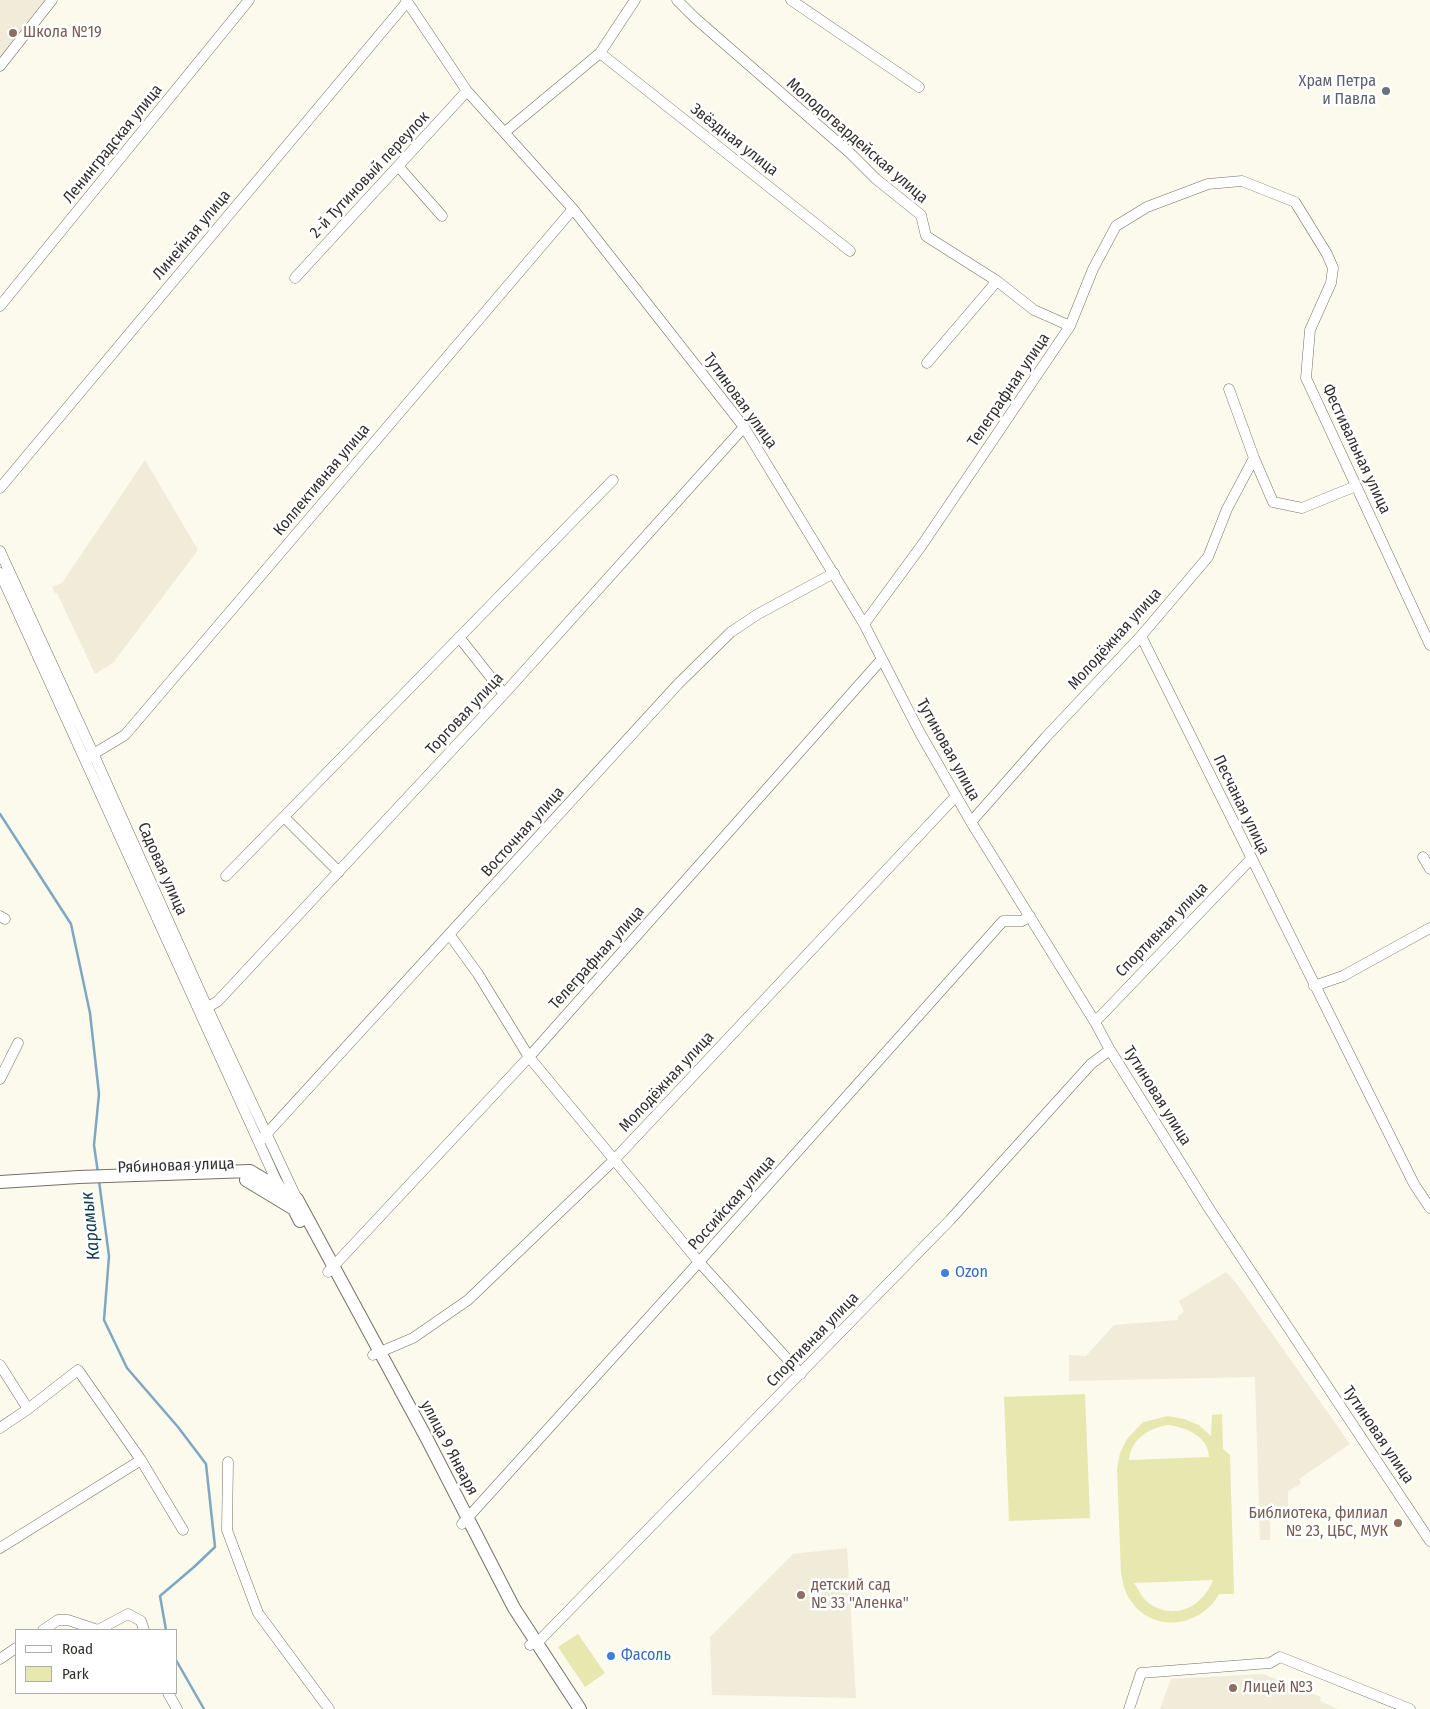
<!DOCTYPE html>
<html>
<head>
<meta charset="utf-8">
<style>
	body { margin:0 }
	#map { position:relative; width:1430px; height:1709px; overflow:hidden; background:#fcf9ed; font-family:"Fira Sans Condensed",sans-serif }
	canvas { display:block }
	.legend { position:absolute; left:15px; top:1629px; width:162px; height:65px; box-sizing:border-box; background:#fff; border:1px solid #adadab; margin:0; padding:6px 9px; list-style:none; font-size:15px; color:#33312d }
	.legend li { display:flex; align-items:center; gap:10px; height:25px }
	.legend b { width:25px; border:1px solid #adadab }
</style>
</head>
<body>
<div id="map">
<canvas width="1430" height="1709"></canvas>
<ul class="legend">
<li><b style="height:6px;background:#fff"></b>Road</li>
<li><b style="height:14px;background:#e6e8af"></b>Park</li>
</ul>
</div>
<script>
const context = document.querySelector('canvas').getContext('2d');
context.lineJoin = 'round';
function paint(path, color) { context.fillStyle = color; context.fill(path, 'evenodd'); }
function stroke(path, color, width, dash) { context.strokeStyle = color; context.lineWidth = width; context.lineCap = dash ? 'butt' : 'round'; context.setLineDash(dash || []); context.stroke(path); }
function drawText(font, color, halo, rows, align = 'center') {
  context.font = font + ' "Fira Sans Condensed",sans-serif'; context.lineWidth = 5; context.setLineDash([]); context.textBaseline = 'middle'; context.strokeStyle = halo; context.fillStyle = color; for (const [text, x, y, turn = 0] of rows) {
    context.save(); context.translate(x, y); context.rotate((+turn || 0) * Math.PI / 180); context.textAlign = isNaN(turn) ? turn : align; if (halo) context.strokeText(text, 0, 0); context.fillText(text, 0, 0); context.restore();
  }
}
const built = new Path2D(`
	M0 0H52L0 66Z
	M145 460 198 550 113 663 95 674 57 593H55L52 587 62 583Z
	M1226 1272 1237 1284 1350 1444 1299 1479 1301 1484 1288 1491V1516L1270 1517V1540H1260L1255 1377 1069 1381V1355L1086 1356 1114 1325 1178 1320V1316L1184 1312 1179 1301Z
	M847 1548 856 1698 712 1695 710 1637 793 1554Z
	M1263 1674 1321 1697 1320 1701 1338 1709H1160L1171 1679Z`);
const green = new Path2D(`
	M1085 1394 1090 1518 1009 1521 1004 1397Z
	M1222 1414 1223 1449 1230 1455 1234 1594H1219C1201 1627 1153 1634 1131 1601 1124 1592 1123 1582 1121 1572L1117 1469 1120 1453 1127 1439 1143 1422 1168 1416 1184 1419 1199 1425 1211 1436 1212 1415ZM1168 1425C1185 1427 1209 1436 1209 1457L1129 1460C1131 1439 1149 1428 1168 1425ZM1213 1580C1203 1606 1176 1621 1150 1604 1142 1599 1139 1590 1134 1583Z
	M578 1634 605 1673 585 1687 558 1647Z`);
const stream = new Path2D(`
	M0 814 71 924 90 1013 99 1094 94 1145 98 1173
	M99 1181 109 1256 104 1320 127 1368 178 1427 206 1464 215 1547 194 1567 160 1596 166 1630
	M176 1660 204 1709`);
const minor = new Path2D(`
	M406 0 467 91 573 209 744 427 864 624 920 733 971 822 1095 1022 1110 1050 1210 1210 1430 1541
	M677 0 695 18 850 153 876 179 921 215 926 236 997 281 1034 310 1070 326
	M791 0 919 87
	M600 53 850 251
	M0 66 52 0
	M505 132 600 53 635 0
	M398 166 442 216
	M295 278 467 91
	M0 306 249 0
	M927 363 997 281
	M1229 389 1254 458 1273 502 1302 508 1356 486
	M0 488 407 2
	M0 551 93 753 207 1007 297 1199
	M0 573 276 1180 282 1190
	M864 624 922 545 1070 326 1093 269 1116 226 1147 207 1208 184 1242 181 1295 202 1327 254 1333 268 1331 283 1310 330 1306 378 1430 645
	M1141 636 1414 1184 1430 1208
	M459 637 504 694
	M85 759 125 735 573 209
	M284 817 339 872
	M971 822 1046 737 1141 636 1208 557 1227 509 1254 458
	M1423 857 1430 869
	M226 876 613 480
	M0 916 5 919
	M449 934 478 974 529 1057 699 1262 801 1374
	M1314 986 1343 976 1430 928
	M200 1012 218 1001 504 694 744 427
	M1095 1022 1251 859
	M0 1079 18 1043
	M259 1142 678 684 731 632 758 614 834 573
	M328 1272 529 1057 882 659
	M373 1355 413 1338 468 1300 614 1160 956 796
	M0 1365 28 1409
	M0 1428 28 1409 78 1370 141 1460 183 1530
	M228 1462 227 1530 258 1613 329 1709
	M462 1524 699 1262 1003 921H1022L1030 916
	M0 1548 141 1460
	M43 1630 58 1620H68L98 1630 128 1614 141 1621 144 1630
	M530 1645 537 1643 950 1220 1091 1064 1110 1050
	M0 1659 16 1648
	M168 1693 177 1709
	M1129 1709 1141 1673 1270 1663 1280 1657 1410 1709`);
const major = new Path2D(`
	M246 1180 294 1209 300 1221
	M0 1182 79 1177 250 1171 297 1199 427 1439 514 1608 580 1709`);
const markers = [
	[13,33,5,"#8d6e63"],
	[1386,91,5,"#6b7280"],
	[945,1273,5,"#3f7fe0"],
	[1398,1523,5,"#8d6e63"],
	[801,1595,5,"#8d6e63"],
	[611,1656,5,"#3f7fe0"],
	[1233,1688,5,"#8d6e63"]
];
const educationNames = [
	["Школа №19",23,33],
	["Библиотека, филиал",1388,1514,"right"],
	["№ 23, ЦБС, МУК",1388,1532,"right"],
	["детский сад",811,1586],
	["№ 33 \"Аленка\"",811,1604],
	["Лицей №3",1243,1688]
];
const worshipNames = [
	["Храм Петра",1376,82],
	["и Павла",1376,100]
];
const streetNames = [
	["Звёздная улица",734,140,38],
	["Молодогвардейская улица",857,141,41],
	["Ленинградская улица",113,144,-51],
	["2-й Тутиновый переулок",370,175,-47],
	["Линейная улица",192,235,-50],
	["Телеграфная улица",1009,390,-56],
	["Тутиновая улица",740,401,54],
	["Фестивальная улица",1356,449,65],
	["Коллективная улица",322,480,-50],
	["Молодёжная улица",1115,639,-48],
	["Торговая улица",465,714,-47],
	["Тутиновая улица",948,750,61],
	["Песчаная улица",1241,805,64],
	["Восточная улица",523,832,-48],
	["Садовая улица",162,869,66],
	["Спортивная улица",1162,930,-46],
	["Телеграфная улица",597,958,-48],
	["Молодёжная улица",667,1082,-47],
	["Тутиновая улица",1157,1096,58],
	["Рябиновая улица",176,1166,-2],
	["Российская улица",732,1203,-48],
	["Спортивная улица",813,1340,-46],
	["Тутиновая улица",1378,1435,56],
	["улица 9 Января",449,1448,62]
];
const shopNames = [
	["Ozon",955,1273],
	["Фасоль",621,1656]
];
const waterNames = [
	["Карамык",91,1226,-96]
];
paint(built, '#f1ecd9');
paint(green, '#e6e8af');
stroke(stream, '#7fa7c0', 2.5);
stroke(minor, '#747166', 11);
stroke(major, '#747166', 14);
stroke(minor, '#fff', 10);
stroke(major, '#fff', 12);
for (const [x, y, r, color] of markers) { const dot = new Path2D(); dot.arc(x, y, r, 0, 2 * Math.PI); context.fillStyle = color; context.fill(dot); stroke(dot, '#fff', 2); }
drawText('16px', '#785e54', '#fff', educationNames, 'left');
drawText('16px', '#5b616d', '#fff', worshipNames, 'right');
drawText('16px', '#33312d', '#fff', streetNames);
drawText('16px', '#366cbe', '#fff', shopNames, 'left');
drawText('italic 18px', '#0d3b54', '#fff', waterNames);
</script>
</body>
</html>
